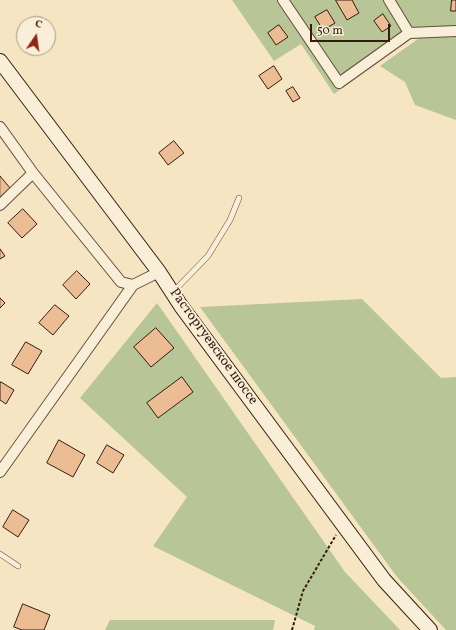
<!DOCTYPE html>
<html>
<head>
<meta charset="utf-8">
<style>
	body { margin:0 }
	#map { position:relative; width:456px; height:630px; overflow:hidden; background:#f6e5c2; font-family:Vollkorn,serif }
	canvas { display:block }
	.north { position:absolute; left:16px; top:16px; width:40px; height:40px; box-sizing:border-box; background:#f9eed7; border:1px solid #ab9a87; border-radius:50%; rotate:13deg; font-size:11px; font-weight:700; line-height:16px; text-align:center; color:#351c10 }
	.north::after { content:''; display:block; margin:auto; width:14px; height:18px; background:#8f2418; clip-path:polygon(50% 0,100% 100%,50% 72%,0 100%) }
	.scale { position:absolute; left:310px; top:24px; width:80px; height:18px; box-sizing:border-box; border:2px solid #351c10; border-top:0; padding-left:5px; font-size:12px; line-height:14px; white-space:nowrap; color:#351c10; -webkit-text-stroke:3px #f9eed7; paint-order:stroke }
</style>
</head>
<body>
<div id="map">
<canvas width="456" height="630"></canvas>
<div class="north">С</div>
<div class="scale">50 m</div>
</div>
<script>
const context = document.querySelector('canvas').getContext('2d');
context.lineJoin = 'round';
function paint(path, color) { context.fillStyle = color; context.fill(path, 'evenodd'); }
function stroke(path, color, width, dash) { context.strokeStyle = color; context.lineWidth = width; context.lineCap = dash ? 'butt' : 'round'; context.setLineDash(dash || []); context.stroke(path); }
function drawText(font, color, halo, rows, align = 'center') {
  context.font = font + ' Vollkorn,serif'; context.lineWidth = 4; context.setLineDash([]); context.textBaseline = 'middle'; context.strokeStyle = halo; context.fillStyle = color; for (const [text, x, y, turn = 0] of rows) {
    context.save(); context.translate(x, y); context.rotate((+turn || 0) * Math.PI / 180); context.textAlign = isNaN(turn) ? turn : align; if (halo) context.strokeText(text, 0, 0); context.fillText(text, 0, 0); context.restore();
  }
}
const green = new Path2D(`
	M232 0H456V120L415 105 405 82 380 66 418 39H410L334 94 301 44 274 61Z
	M362 299 441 378 456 377V630H446L397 577 200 307Z
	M157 303 345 572 400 630H314L315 626 153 546 187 497 80 398Z
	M110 620H275L273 630H105Z`);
const building = new Path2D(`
	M336 0H352L359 13 347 20 336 1Z
	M452 0H456V11H451Z
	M327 10 335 23 323 30 315 17Z
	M383 14 391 26 382 32 374 21Z
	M279 25 288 37 276 45 268 33Z
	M274 66 282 79 268 89 259 76Z
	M293 87 300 98 293 102 286 91Z
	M174 141 184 153 168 165 159 153Z
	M0 176 10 188 0 197Z
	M23 209 37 224 22 238 8 223Z
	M0 249 5 256 0 259Z
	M77 271 90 284 76 299 63 285Z
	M0 298 5 303 0 308Z
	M55 305 69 316 53 335 39 323Z
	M156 328 174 348 151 367 134 347Z
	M26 342 42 351 28 374 12 365Z
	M182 377 193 392 158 418 147 403Z
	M1 382 14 390 6 404 0 400V384Z
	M59 440 85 455 73 477 47 463Z
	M107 445 124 455 113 473 97 463Z
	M13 510 29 520 18 537 3 527Z
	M23 604 50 615 44 630H22L14 627Z`);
const path = new Path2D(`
	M292 630 303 591 336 535`);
const lane = new Path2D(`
	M173 292 208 256 230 220 239 198
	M0 554 18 566`);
const street = new Path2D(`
	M283 0 339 83 409 33 456 31
	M389 0 409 33
	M0 127 33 173 121 282 133 285
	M0 205 33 173
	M0 472 133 285 159 272`);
const secondary = new Path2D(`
	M0 61 159 272 181 306 384 580 430 630`);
const streetNames = [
	["Расторгуевское шоссе",213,347,54]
];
paint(green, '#b8c596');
paint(building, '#ecbc95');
stroke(building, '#351c10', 1);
stroke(lane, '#654e3c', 6);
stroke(street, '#654e3c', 12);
stroke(secondary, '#351c10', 16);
stroke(path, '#351c10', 2, [3, 2]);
stroke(lane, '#f9eed7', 5);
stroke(street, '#f9eed7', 10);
stroke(secondary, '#f9eed7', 14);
drawText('14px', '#351c10', '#f9eed7', streetNames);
</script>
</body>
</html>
